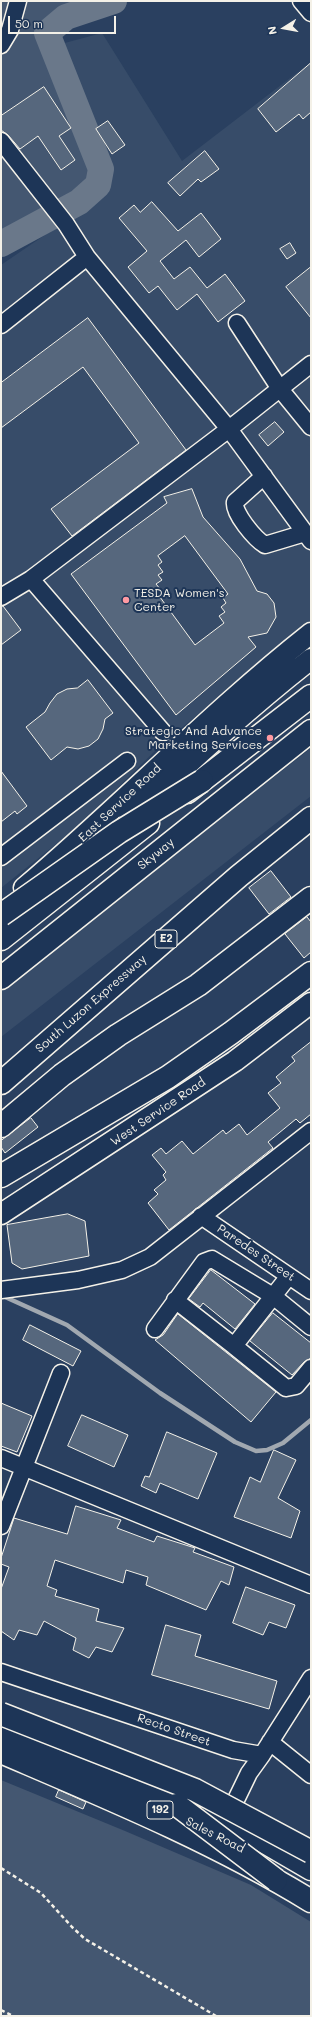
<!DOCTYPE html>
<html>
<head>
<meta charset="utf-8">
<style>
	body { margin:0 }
	#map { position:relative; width:312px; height:2017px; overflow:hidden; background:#2a4060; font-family:Mali,sans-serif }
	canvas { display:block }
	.frame { position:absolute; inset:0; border:2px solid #f4f1e8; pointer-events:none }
	.north { position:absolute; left:264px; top:8px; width:40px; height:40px; -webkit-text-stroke:3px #1d3557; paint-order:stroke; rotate:259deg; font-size:11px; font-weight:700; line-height:16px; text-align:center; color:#f4f1e8 }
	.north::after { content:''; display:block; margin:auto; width:14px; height:18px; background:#f4f1e8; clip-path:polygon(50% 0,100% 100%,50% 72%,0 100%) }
	.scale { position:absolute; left:8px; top:16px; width:108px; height:18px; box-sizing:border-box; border:2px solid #f4f1e8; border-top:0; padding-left:5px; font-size:12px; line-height:14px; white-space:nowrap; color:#f4f1e8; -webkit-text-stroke:3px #1d3557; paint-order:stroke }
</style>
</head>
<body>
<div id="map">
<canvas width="312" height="2017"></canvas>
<div class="frame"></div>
<div class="north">N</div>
<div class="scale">50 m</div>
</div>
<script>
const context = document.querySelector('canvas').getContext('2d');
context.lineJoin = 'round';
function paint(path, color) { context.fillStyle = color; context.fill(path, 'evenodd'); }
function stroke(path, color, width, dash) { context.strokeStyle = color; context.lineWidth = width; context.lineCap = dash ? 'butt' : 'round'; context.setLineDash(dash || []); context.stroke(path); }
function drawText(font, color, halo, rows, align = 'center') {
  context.font = font + ' Mali,sans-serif'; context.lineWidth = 4; context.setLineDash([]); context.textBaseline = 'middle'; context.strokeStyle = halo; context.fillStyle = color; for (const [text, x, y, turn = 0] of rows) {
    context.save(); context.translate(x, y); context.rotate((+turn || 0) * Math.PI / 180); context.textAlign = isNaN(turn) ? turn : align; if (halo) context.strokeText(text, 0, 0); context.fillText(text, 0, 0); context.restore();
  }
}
const built = new Path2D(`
	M102 33 182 161 311 62V624L165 741 80 825 1 888V265L102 196 110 170 61 44Z
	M311 748V796L1 1037V991Z`);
const green = new Path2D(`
	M1 1H76L78 6 45 37 92 160 87 180 48 213 1 246Z
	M1 1780 125 1831 251 1885 311 1922V2016H1Z`);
const stream = new Path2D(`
	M3 1296 67 1325 160 1393 235 1442 256 1451 267 1450 283 1443 311 1420`);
const river = new Path2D(`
	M1 244 79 202 98 185 101 169 47 33 66 17 114 1`);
const building = new Path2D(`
	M311 63V112L303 119 299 114 276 132 258 109Z
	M44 87 71 128 59 136 75 160 61 170 38 136 20 149 8 135 1 130V116Z
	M108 121 125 145 112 154 96 129Z
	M205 151 219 169 201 182 198 179 180 196 168 183Z
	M152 202 178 231 201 213 221 239 199 257 186 240 160 261 174 279 190 267 207 288 225 274 245 301 218 322 197 294 177 310 158 286 149 293 128 267 147 251 119 218 134 205 140 212Z
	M290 243 296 253 287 259 280 249Z
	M311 267V318L286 287Z
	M88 318 186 450 72 536 51 509 139 443 83 367 1 428V383Z
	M275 422 284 432 268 446 259 435Z
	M192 489 203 517 240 559 257 591 267 594 274 603 276 617 267 633 248 637 256 647 176 715 71 574 167 503 164 497ZM185 536 228 594 223 598 226 603 221 607 225 612 219 616 224 623 195 645 157 593 161 590 156 584 162 580 158 575 163 572 158 565 162 562 158 556Z
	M1 606H3L21 630 1 645Z
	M88 680 113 713 105 719 103 729 98 739 89 746 78 749 67 747 51 760 26 727 45 712 50 703 57 694 67 689 77 688Z
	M1 771 27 806 17 814 15 811 1 822Z
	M271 871 291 897 269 914 249 888Z
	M307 917 311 922V952L304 958 285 934Z
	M311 1042V1114L300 1123 296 1119 268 1142 273 1148 169 1230 148 1203 158 1194 154 1190 166 1180 163 1175 166 1172 152 1155 161 1148 166 1154 182 1141 193 1154 223 1130 226 1134 239 1124 247 1135 280 1108 268 1093 281 1083 276 1077 295 1061 292 1057Z
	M31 1118 38 1127 5 1153 1 1147V1141Z
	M68 1214 85 1221 89 1256 22 1269 12 1263 7 1225Z
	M211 1270 255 1304 235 1329 203 1303 200 1307 189 1299Z
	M273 1313 311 1343V1358L304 1362 292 1375 250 1341Z
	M178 1314 276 1392 251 1422 155 1340 163 1335Z
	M30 1325 81 1351 73 1366 23 1340Z
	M1 1403 32 1416 17 1452 1 1446Z
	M82 1415 128 1435 114 1467 68 1446Z
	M167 1432 217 1453 198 1499 160 1483 156 1493 141 1486 145 1476 149 1477Z
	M274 1450 296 1460 278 1498 300 1511 291 1538 234 1517 250 1477 260 1482Z
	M76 1506 121 1520 117 1528 154 1542 157 1536 195 1548 193 1552 234 1567 229 1585 221 1581 206 1610 146 1585 148 1577 126 1570 123 1583 55 1560 47 1586 57 1590 55 1596 99 1609 96 1621 124 1628 112 1652 96 1647 89 1658 73 1650 76 1638 44 1621 37 1635 19 1630 14 1640 1 1631V1589L9 1567 1 1564V1558L14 1518 67 1534Z
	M246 1587 295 1605 286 1628 269 1622 263 1635 233 1623Z
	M166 1625 201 1635 195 1656 277 1681 269 1709 152 1675Z
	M59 1790 86 1802 83 1809 56 1797Z`);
const path = new Path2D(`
	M1 1868 41 1893 72 1927 85 1939 216 2016
	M1 2010 13 2016`);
const minor = new Path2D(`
	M301 1 311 13
	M1 45 10 30 18 1
	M1 141 66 224 87 257 229 429 311 541
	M237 323 280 389 311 427
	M1 325 87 257
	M264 476 235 502C233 513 255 539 265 545L305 533
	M31 579 163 732
	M1 597 31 579 229 429 311 364
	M1 857 127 761
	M201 1216 311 1291
	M289 1276 234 1346 286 1388 296 1386 311 1368
	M1 1290 78 1280 122 1270 150 1257 311 1131
	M175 1300 234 1346
	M155 1329 204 1262 212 1259 273 1296 311 1327
	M1 1458 311 1585
	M1 1526 61 1373
	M1 1672 233 1750 262 1755 311 1678
	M270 1742 311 1775
	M233 1806 249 1773 262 1755`);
const major = new Path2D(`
	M129 819C187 764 247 709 311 659
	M24 888C122 805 211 712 311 633
	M1 1214 235 1061 311 1003`);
const highway = new Path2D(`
	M187 792 311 696
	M1 939 148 823
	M1 978 311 731
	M1 1083 239 876 311 818
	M1 1126 62 1075 118 1035 198 985 311 898
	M1 1176 168 1077 231 1033 311 973
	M1 1735 177 1805
	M1 1752C106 1797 213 1841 311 1901
	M196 1802 311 1869`);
const highwayBridge = new Path2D(`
	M1 915 119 832 202 781
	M1 1714 195 1790 311 1852
	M177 1805 276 1880`);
const markers = [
	[126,600,4,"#ff9aa2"],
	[270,738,4,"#ff9aa2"]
];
const shields = [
	[166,939,22],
	[160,1810,26]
];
const shieldNames = [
	["E2",166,939],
	["192",160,1810]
];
const poiNames = [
	["TESDA Women's",134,593],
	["Center",134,607],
	["Strategic And Advance",262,731,"right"],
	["Marketing Services",262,745,"right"]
];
const streetNames = [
	["East Service Road",120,803,-43],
	["Skyway",156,854,-39],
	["South Luzon Expressway",91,1004,-41],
	["West Service Road",158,1112,-34],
	["Paredes Street",256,1253,34],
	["Recto Street",174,1730,19],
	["Sales Road",215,1835,27]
];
paint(built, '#374c69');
paint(green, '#445771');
stroke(stream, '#a1a8b0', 4.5);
stroke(river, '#6a788a', 26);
paint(building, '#56677d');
stroke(building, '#f4f1e8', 1);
stroke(minor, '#f4f1e8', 19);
stroke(major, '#f4f1e8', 23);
stroke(highway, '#f4f1e8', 25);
stroke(path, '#f4f1e8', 2.5, [4, 3]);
stroke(minor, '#1d3557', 16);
stroke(major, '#1d3557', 20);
stroke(highway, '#1d3557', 22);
stroke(highwayBridge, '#f4f1e8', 25, []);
stroke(highwayBridge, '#1d3557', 22);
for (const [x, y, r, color] of markers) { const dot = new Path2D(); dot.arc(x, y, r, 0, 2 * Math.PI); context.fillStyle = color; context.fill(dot); stroke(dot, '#1d3557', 1.5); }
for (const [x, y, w] of shields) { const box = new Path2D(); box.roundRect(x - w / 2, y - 9, w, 18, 3); context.fillStyle = '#1d3557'; context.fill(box); stroke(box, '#f4f1e8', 1); }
drawText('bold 11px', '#f4f1e8', null, shieldNames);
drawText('12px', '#f4f1e8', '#1d3557', poiNames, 'left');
drawText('12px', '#f4f1e8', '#1d3557', streetNames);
</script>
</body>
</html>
